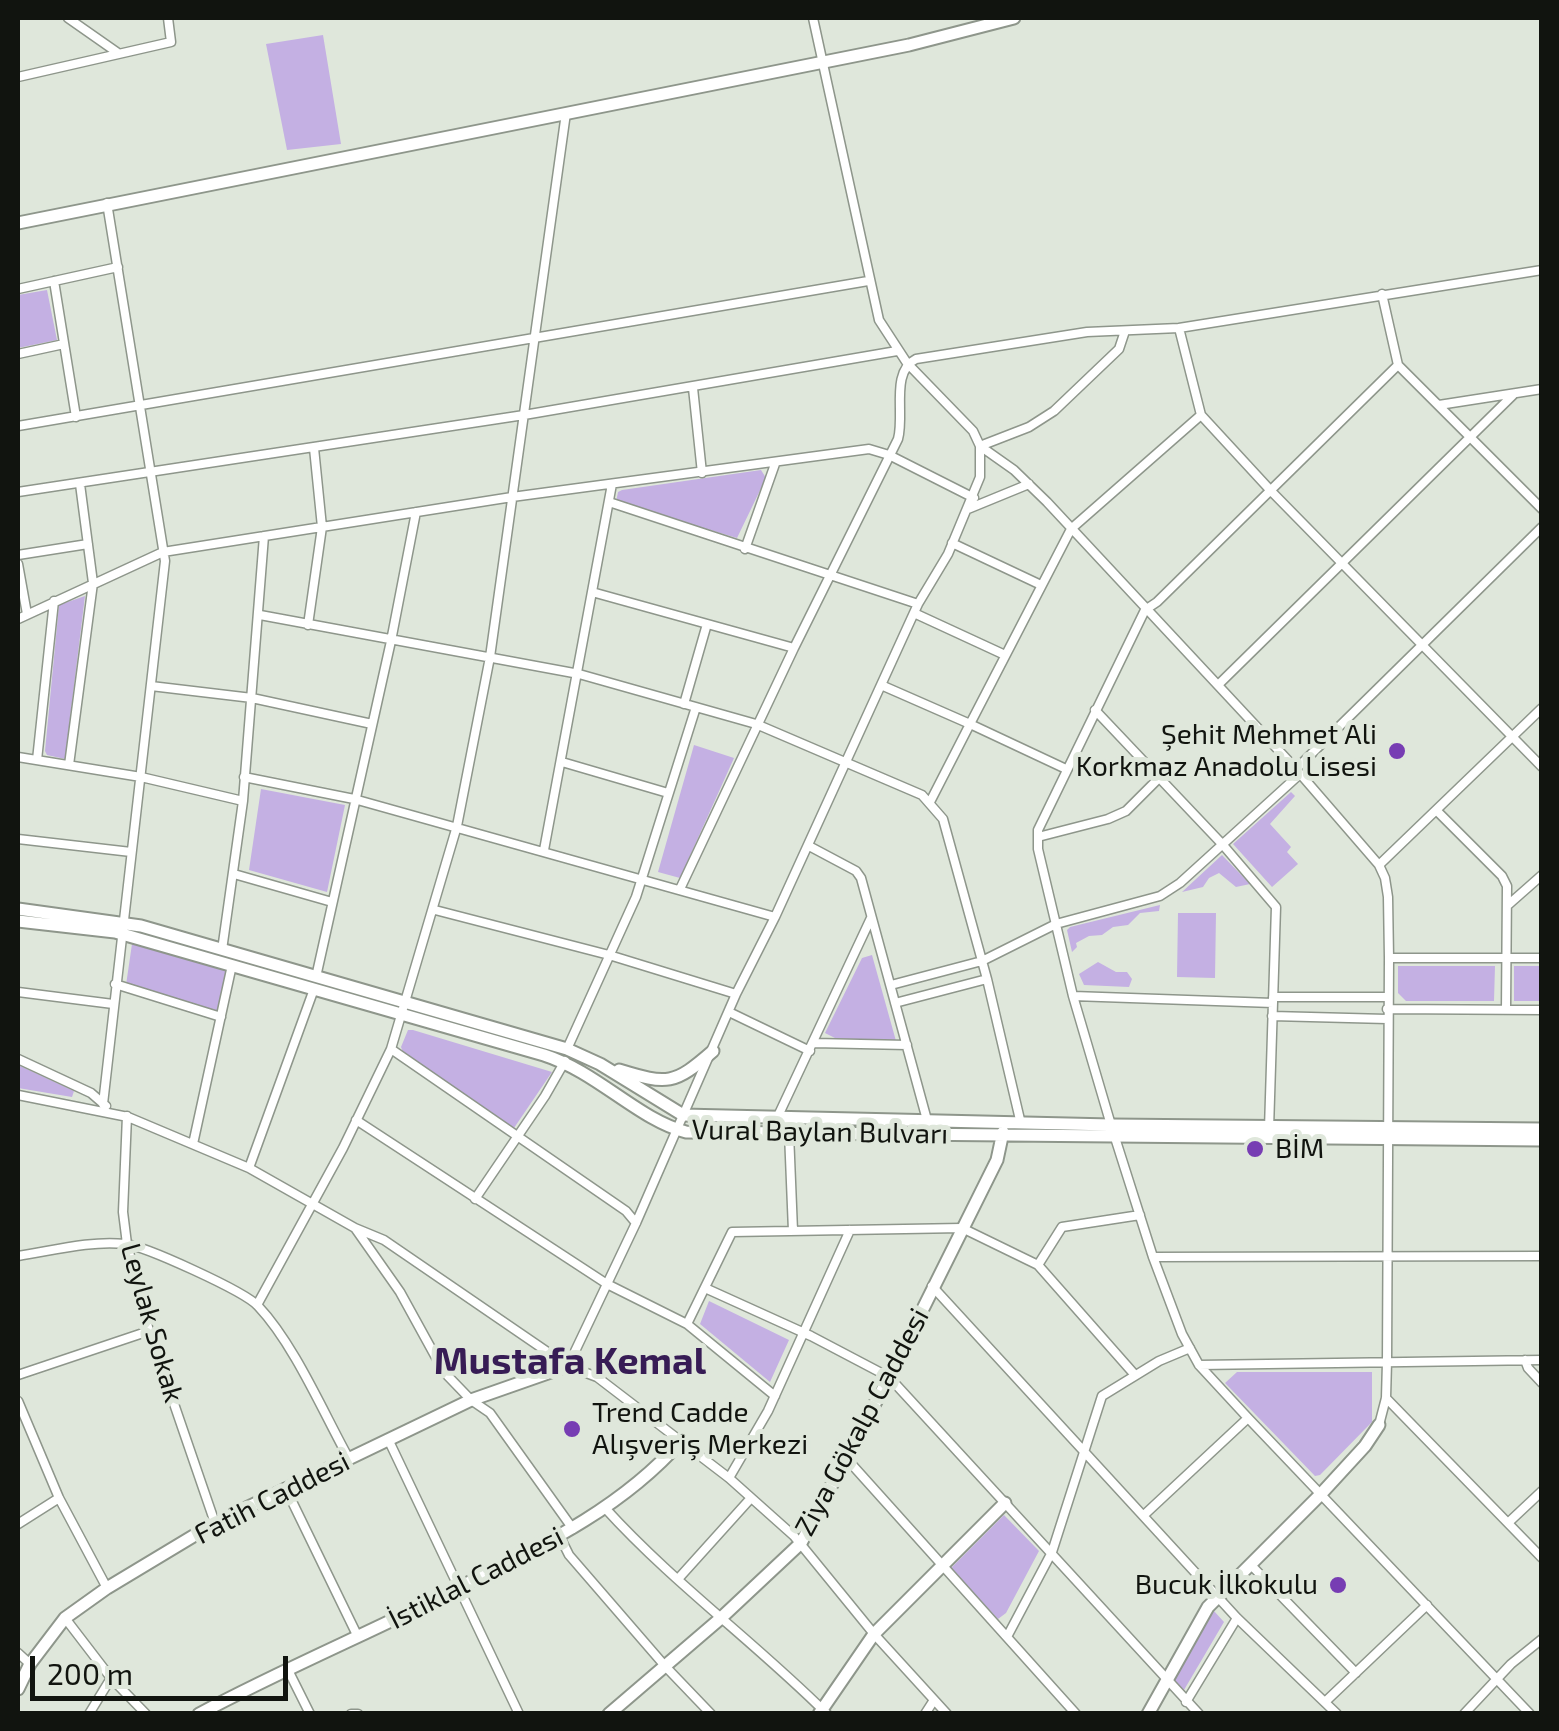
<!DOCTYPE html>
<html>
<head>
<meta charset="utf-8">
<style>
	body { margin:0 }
	#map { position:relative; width:1559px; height:1731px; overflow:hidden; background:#dfe7db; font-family:"Exo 2",sans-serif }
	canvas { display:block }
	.frame { position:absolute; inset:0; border:20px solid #11140f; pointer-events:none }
	.scale { position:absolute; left:30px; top:1656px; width:258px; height:45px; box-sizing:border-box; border:5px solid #11140f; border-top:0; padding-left:12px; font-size:30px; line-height:35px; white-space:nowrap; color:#11140f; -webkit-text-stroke:8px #dfe7db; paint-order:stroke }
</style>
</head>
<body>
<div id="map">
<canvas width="1559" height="1731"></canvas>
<div class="frame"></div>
<div class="scale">200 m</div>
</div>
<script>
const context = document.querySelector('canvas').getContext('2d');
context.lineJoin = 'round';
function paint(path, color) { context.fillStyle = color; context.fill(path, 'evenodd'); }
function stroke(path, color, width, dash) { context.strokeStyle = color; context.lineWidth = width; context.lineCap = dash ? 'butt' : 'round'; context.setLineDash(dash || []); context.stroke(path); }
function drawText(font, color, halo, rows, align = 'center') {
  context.font = font + ' "Exo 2",sans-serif'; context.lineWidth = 10; context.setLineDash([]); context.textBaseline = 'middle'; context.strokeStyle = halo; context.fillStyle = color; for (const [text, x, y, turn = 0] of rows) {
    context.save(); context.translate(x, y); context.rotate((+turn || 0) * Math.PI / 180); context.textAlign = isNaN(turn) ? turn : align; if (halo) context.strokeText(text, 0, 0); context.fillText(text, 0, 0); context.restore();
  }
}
const green = new Path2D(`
	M323 35 341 144 287 150 266 44Z
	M47 290 57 340 18 348V295Z
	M761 470 766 478 737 538 616 502 618 492 622 490Z
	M85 596 65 759 47 755 45 751 59 605Z
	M694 745 734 758 680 878 658 872Z
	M261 789 345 805 327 892 249 870Z
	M1291 792 1295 796 1270 824 1291 847 1287 852 1298 864 1272 887 1233 844Z
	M1222 855 1250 884 1236 887 1219 873 1209 878 1203 887 1182 892Z
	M1160 905 1159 911 1140 913 1128 925 1113 927 1102 935 1089 936 1076 943 1077 947 1072 952 1067 930 1070 927Z
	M1178 913H1216L1215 978 1177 977Z
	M132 944 227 971 218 1011 126 985Z
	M872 955 896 1041 837 1039 825 1033 862 958Z
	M1098 962 1116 972H1127L1132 979 1129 987 1084 985 1079 974Z
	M1398 966H1495L1494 1001H1406L1398 993Z
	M1514 966H1541V1001H1514Z
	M408 1030H413L552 1072 514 1128 403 1052 401 1047Z
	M18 1065 74 1091 72 1097 18 1088Z
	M709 1301 789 1340 770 1382 700 1324Z
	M1237 1372H1372V1422L1320 1475 1315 1476 1225 1383Z
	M1004 1515 1039 1551 1006 1613 998 1619 951 1568Z
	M1214 1611 1224 1622 1184 1690 1174 1681Z`);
const street = new Path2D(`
	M68 18 118 53
	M18 77 171 42 168 18
	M54 281 76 417
	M18 289 118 267
	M1382 294 1398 365 1542 509
	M1179 328 1201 415 1272 492 1542 767
	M1125 331 1119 349 1054 411 1029 427 980 446 1014 470 1047 502 1296 769 1379 865 1385 878 1388 897 1389 958 1387 1362 1386 1398 1379 1425
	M18 354 64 344
	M1398 365 1157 602 1145 610 1038 830V849L1073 996 1111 1125 1153 1257 1182 1334 1199 1365 1248 1418 1530 1714
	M693 388 702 473
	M1439 405 1542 389
	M18 426 868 281
	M18 492 524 415 897 351
	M609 502 918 604
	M968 509 1029 484
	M952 543 1041 585
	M745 549 775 464
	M18 555 88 544
	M18 564 27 614
	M592 592 794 648 680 889
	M914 613 1005 655
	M260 615 579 674 756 724 922 795 943 819 987 979 1021 1124
	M18 619 163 552 512 497 869 449 889 455 974 498
	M308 625 322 527 314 448
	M794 648 898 439C905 414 890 372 916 359L1087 332 1179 328 1542 270
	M881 685 970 724 930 802
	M1218 685 1514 394
	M151 686 252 698 372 724
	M684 704 707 624
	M1095 710 1223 845 1276 907 1269 1129
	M18 757 141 777 243 801
	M37 760 54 601
	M562 762 668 793
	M69 765 93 583 80 484
	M1066 769 970 724 1071 529 1201 415
	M1296 769 1542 527
	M244 777 354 799 775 917
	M1437 811 1502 876 1507 886 1506 1010
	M1038 837 1108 819 1126 811 1158 779
	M18 839 131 852
	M809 846 856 871 861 878 927 1120
	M544 850 612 484
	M1379 865 1542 708
	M234 874 332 902
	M1508 905 1542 875
	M435 910 609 955 736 994
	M222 950 243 801 264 536
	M1389 958H1542
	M316 977 391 641 416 512
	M115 984 221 1017
	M891 985 982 961 1056 924 1160 896 1180 883 1300 774
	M18 992 113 1004
	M1073 996 1273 1003
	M1273 997H1387
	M895 1003 987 979
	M1387 1009 1542 1010
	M729 1012 810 1051
	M1272 1016 1387 1019
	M814 1043 907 1045
	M391 1049 626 1211 636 1223
	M567 1049 636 897 696 707
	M18 1059 91 1093 106 1106
	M18 1095 128 1117 249 1168 355 1228 400 1292 444 1372 471 1400 490 1413 573 1529
	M103 1104 165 561 107 203
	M127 1116 123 1212 127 1244 149 1331 215 1523
	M356 1120 607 1284 687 1324 775 1396
	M770 1133 871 918
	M789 1133 793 1231
	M193 1144 232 965
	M249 1168 314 989
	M475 1199 545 1096 565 1061
	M355 1228 384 1240 568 1366 597 1377 729 1478 794 1536 874 1634 947 1714
	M18 1256C51 1251 91 1240 125 1244 145 1246 244 1291 258 1306 294 1344 323 1412 349 1459
	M1153 1257 1542 1256
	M1038 1265 1135 1375
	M932 1286 1237 1618 1337 1714
	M705 1288 811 1336 889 1377 1199 1714
	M257 1305 343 1148 391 1049 457 826 490 657 566 113
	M687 1324 732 1232 962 1228 1038 1265 1062 1227 1140 1215
	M1525 1360 1528 1368 1542 1383
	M1199 1365 1542 1360
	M568 1366 636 1223 736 994 775 917 918 604 948 554 980 477V446L973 431 907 363 879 320 813 18
	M18 1375 149 1331
	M1386 1398 1542 1558
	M18 1401 59 1498 107 1588
	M388 1439 519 1714
	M846 1458 1076 1714
	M729 1478 768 1411 850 1230
	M285 1487 358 1637
	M605 1508C673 1583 756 1643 827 1714
	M1144 1515 1248 1418
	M1509 1522 1542 1491
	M18 1524 59 1498
	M560 1537 569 1555 665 1666 711 1714
	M1250 1564 1356 1673
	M678 1579 751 1498
	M65 1618 111 1678 146 1714
	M1008 1635 1052 1552 1102 1396 1159 1361 1190 1348
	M18 1653 30 1664
	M287 1668 310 1714
	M1186 1702 1237 1618
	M1325 1702 1427 1605
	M89 1714 111 1678
	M351 1714H358
	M925 1714 934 1700
	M1464 1714 1511 1664 1542 1639`);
const secondary = new Path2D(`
	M18 223 909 45 1014 18
	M18 909 141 926 567 1049 600 1064 683 1115 1111 1125 1542 1129
	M18 921 115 932 544 1055C597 1072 639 1120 686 1132L1542 1140
	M619 1070C668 1085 674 1085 713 1051
	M18 1689 30 1664 65 1618 107 1588 215 1523 471 1400 568 1366
	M199 1714C285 1668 374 1631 460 1587 540 1547 621 1509 681 1441
	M609 1714 721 1618 801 1543 889 1377 997 1160 1003 1132
	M819 1714 874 1634 1005 1503
	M1148 1714 1208 1607 1320 1495 1365 1446 1379 1425`);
const markers = [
	[1397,751,10,"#773db3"],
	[1255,1149,10,"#773db3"],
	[572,1429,10,"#773db3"],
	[1338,1585,10,"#773db3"]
];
const poiNames = [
	["Şehit Mehmet Ali",1377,735],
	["Korkmaz Anadolu Lisesi",1377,767],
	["BİM",1275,1149,"left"],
	["Trend Cadde",592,1413,"left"],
	["Alışveriş Merkezi",592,1445,"left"],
	["Bucuk İlkokulu",1318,1585]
];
const streetNames = [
	["Vural Baylan Bulvarı",820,1132,1],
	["Leylak Sokak",152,1323,74],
	["Ziya Gökalp Caddesi",862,1422,-62],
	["Fatih Caddesi",272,1498,-27],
	["İstiklal Caddesi",476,1578,-27]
];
const districtNames = [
	["Mustafa Kemal",570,1361]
];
paint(green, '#c4b0e3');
stroke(street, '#8e968b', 11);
stroke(secondary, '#8e968b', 15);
stroke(street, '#fff', 8);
stroke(secondary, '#fff', 11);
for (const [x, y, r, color] of markers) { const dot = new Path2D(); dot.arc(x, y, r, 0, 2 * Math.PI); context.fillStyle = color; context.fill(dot); stroke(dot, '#dfe7db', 4); }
drawText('28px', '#11140f', '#dfe7db', poiNames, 'right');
drawText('28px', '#11140f', '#dfe7db', streetNames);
drawText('bold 38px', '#371c55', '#dfe7db', districtNames);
</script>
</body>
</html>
